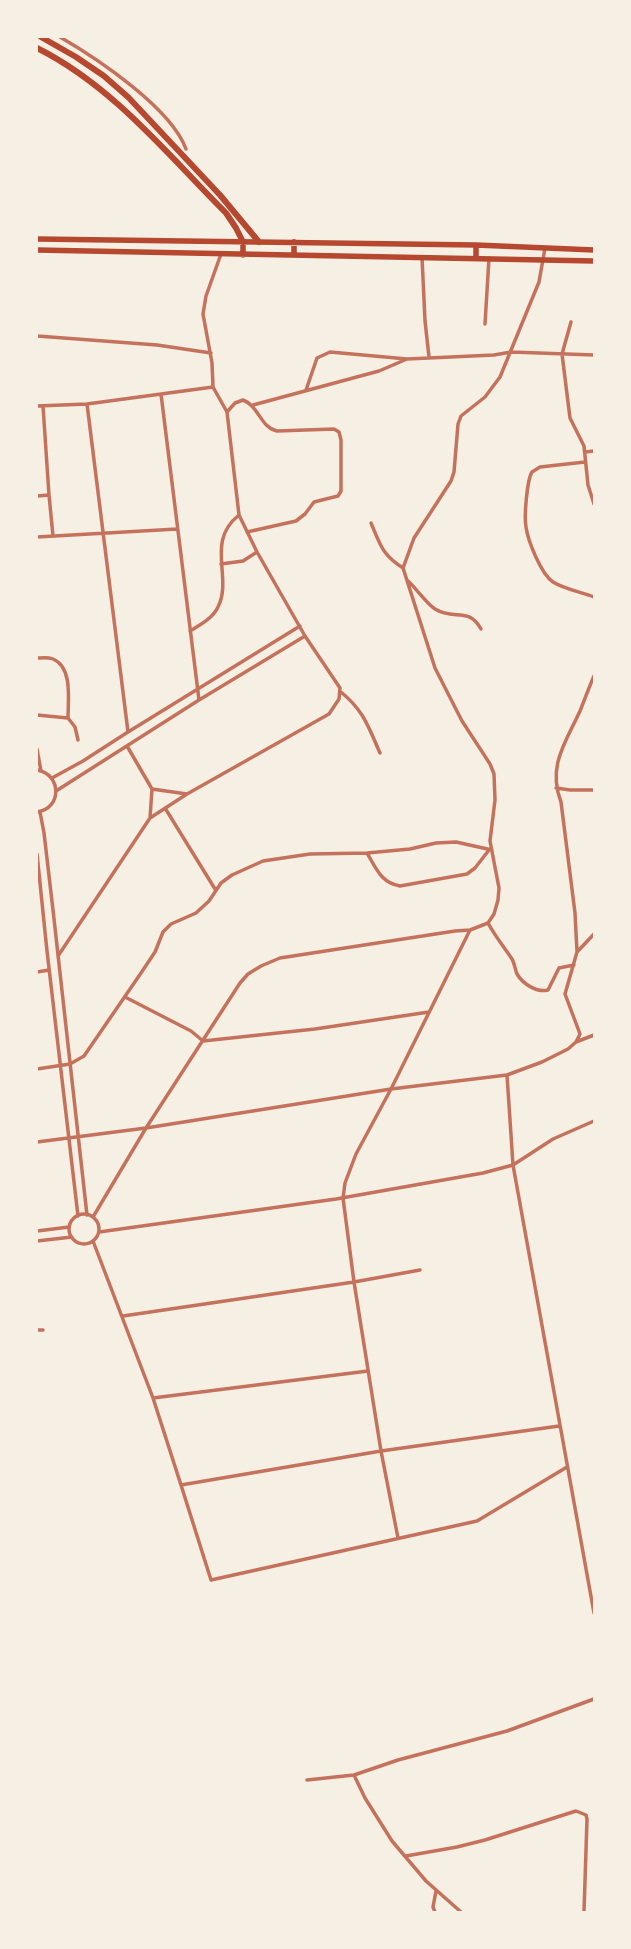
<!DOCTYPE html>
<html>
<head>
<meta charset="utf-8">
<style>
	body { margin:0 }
	#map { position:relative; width:631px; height:1949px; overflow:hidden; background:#f6efe4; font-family:"Libre Baskerville",serif }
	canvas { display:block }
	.frame { position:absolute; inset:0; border:38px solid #f6efe4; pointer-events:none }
</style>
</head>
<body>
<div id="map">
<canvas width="631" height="1949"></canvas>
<div class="frame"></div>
</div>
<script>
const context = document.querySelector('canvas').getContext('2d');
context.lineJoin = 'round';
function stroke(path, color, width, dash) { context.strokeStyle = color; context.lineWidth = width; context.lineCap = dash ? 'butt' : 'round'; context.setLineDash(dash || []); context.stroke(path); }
const minor = new Path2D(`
	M60 37C98 59 171 108 186 149
	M422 257 425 321 429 357
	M571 322 562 354 570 418 584 446 588 485 594 504
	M485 324 489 258
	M37 336 157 345 211 353
	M306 390 317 358 330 352 407 359 494 355 511 352 594 355
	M161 394 199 700
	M87 404 128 732
	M253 405 379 371 407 359
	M37 406 87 404 213 387
	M43 406 49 495 53 536
	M227 412 235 403 243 400C259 406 260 427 277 431L334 429 339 432 341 440V491L338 496 314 502 305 514 296 521 247 532
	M585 452 594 451
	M585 462 540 467 532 472C527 480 524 516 526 527 528 541 541 574 553 582 564 589 581 592 594 597
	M37 496 49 495
	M371 523C380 544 382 555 403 568
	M37 537 177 529
	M221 564 243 561 257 552
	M407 580C416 588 426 603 435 609 454 621 468 606 481 629
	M190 631C200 625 213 618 218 607 233 577 205 542 239 515
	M37 658C42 658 48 657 53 659 73 667 68 701 68 718
	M341 692C364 711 368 726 380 753
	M37 715 68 718 75 727 78 740
	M127 746 152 789 187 794
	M37 749 41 771
	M37 770C62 774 62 809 37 812
	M52 778 83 761 128 732 300 626
	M556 788 570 790H594
	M56 791 199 700 305 636
	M165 808 215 889
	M40 812 44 833 53 910 87 1215
	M150 818 187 794 329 714 339 699 340 688 305 636 257 552 239 515 227 412 213 387 212 363 203 314 206 296 221 254
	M367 853C376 868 381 883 400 886L467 874 475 868 489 850
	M37 854 47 951 78 1216
	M488 923C495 936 504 947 512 959 515 964 515 970 517 974 523 984 537 993 548 990L559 968 574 965
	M577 952 594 934
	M58 956 150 818 152 789
	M37 972 49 970
	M125 997 191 1031 203 1041 315 1029 429 1012
	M576 1042 594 1035
	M37 1069 70 1064 84 1056 141 973 155 952 163 932 171 924 196 913 209 901 221 883 232 875 263 861 310 854 367 853 410 849 436 843 456 842 492 850
	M507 1075 513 1165 594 1613
	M37 1142 146 1128 391 1089 507 1075 542 1062 568 1049 576 1042 580 1034 565 994 577 952 575 913 561 802C547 766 566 742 580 711 585 699 589 687 594 676
	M69 1229a15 15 0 1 1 30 0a15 15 0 1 1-30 0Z
	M93 1217 146 1128 240 983 248 974 261 966 280 958 455 931 470 930 488 923 494 914 498 900 499 888 490 841 495 800 494 774 490 764 462 721 435 668 403 568 414 538 451 481 454 472 458 424 461 416 485 397 500 377 539 282 545 248
	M37 1231 69 1227
	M99 1232 336 1199 483 1173 513 1165 553 1139 594 1121
	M37 1241 72 1237
	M93 1241 153 1398 181 1485 381 1451 559 1426
	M123 1316 354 1282 420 1270
	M37 1330H43
	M153 1398 368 1371
	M181 1485 211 1580 477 1521 567 1467
	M398 1538 381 1451 354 1282 343 1198 345 1183 356 1154 391 1089 470 930
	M354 1775 365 1798 392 1841 426 1881 461 1912
	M307 1780 354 1775 398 1760 507 1731 594 1699
	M406 1856 457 1847 485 1840 576 1811 586 1815 587 1819 584 1912
	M435 1912 433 1907 436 1891`);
const trunk = new Path2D(`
	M37 239 476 245 594 250
	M37 250 594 261
	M243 255V242
	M294 255V242
	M476 258V245`);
const motorway = new Path2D(`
	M41 37 76 57 104 76 128 97 220 195 259 242
	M37 48C113 86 167 154 226 213L236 228 243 242`);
stroke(minor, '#c5725c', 3.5);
stroke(trunk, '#b5482f', 5.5);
stroke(motorway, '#b5482f', 6);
</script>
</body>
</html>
